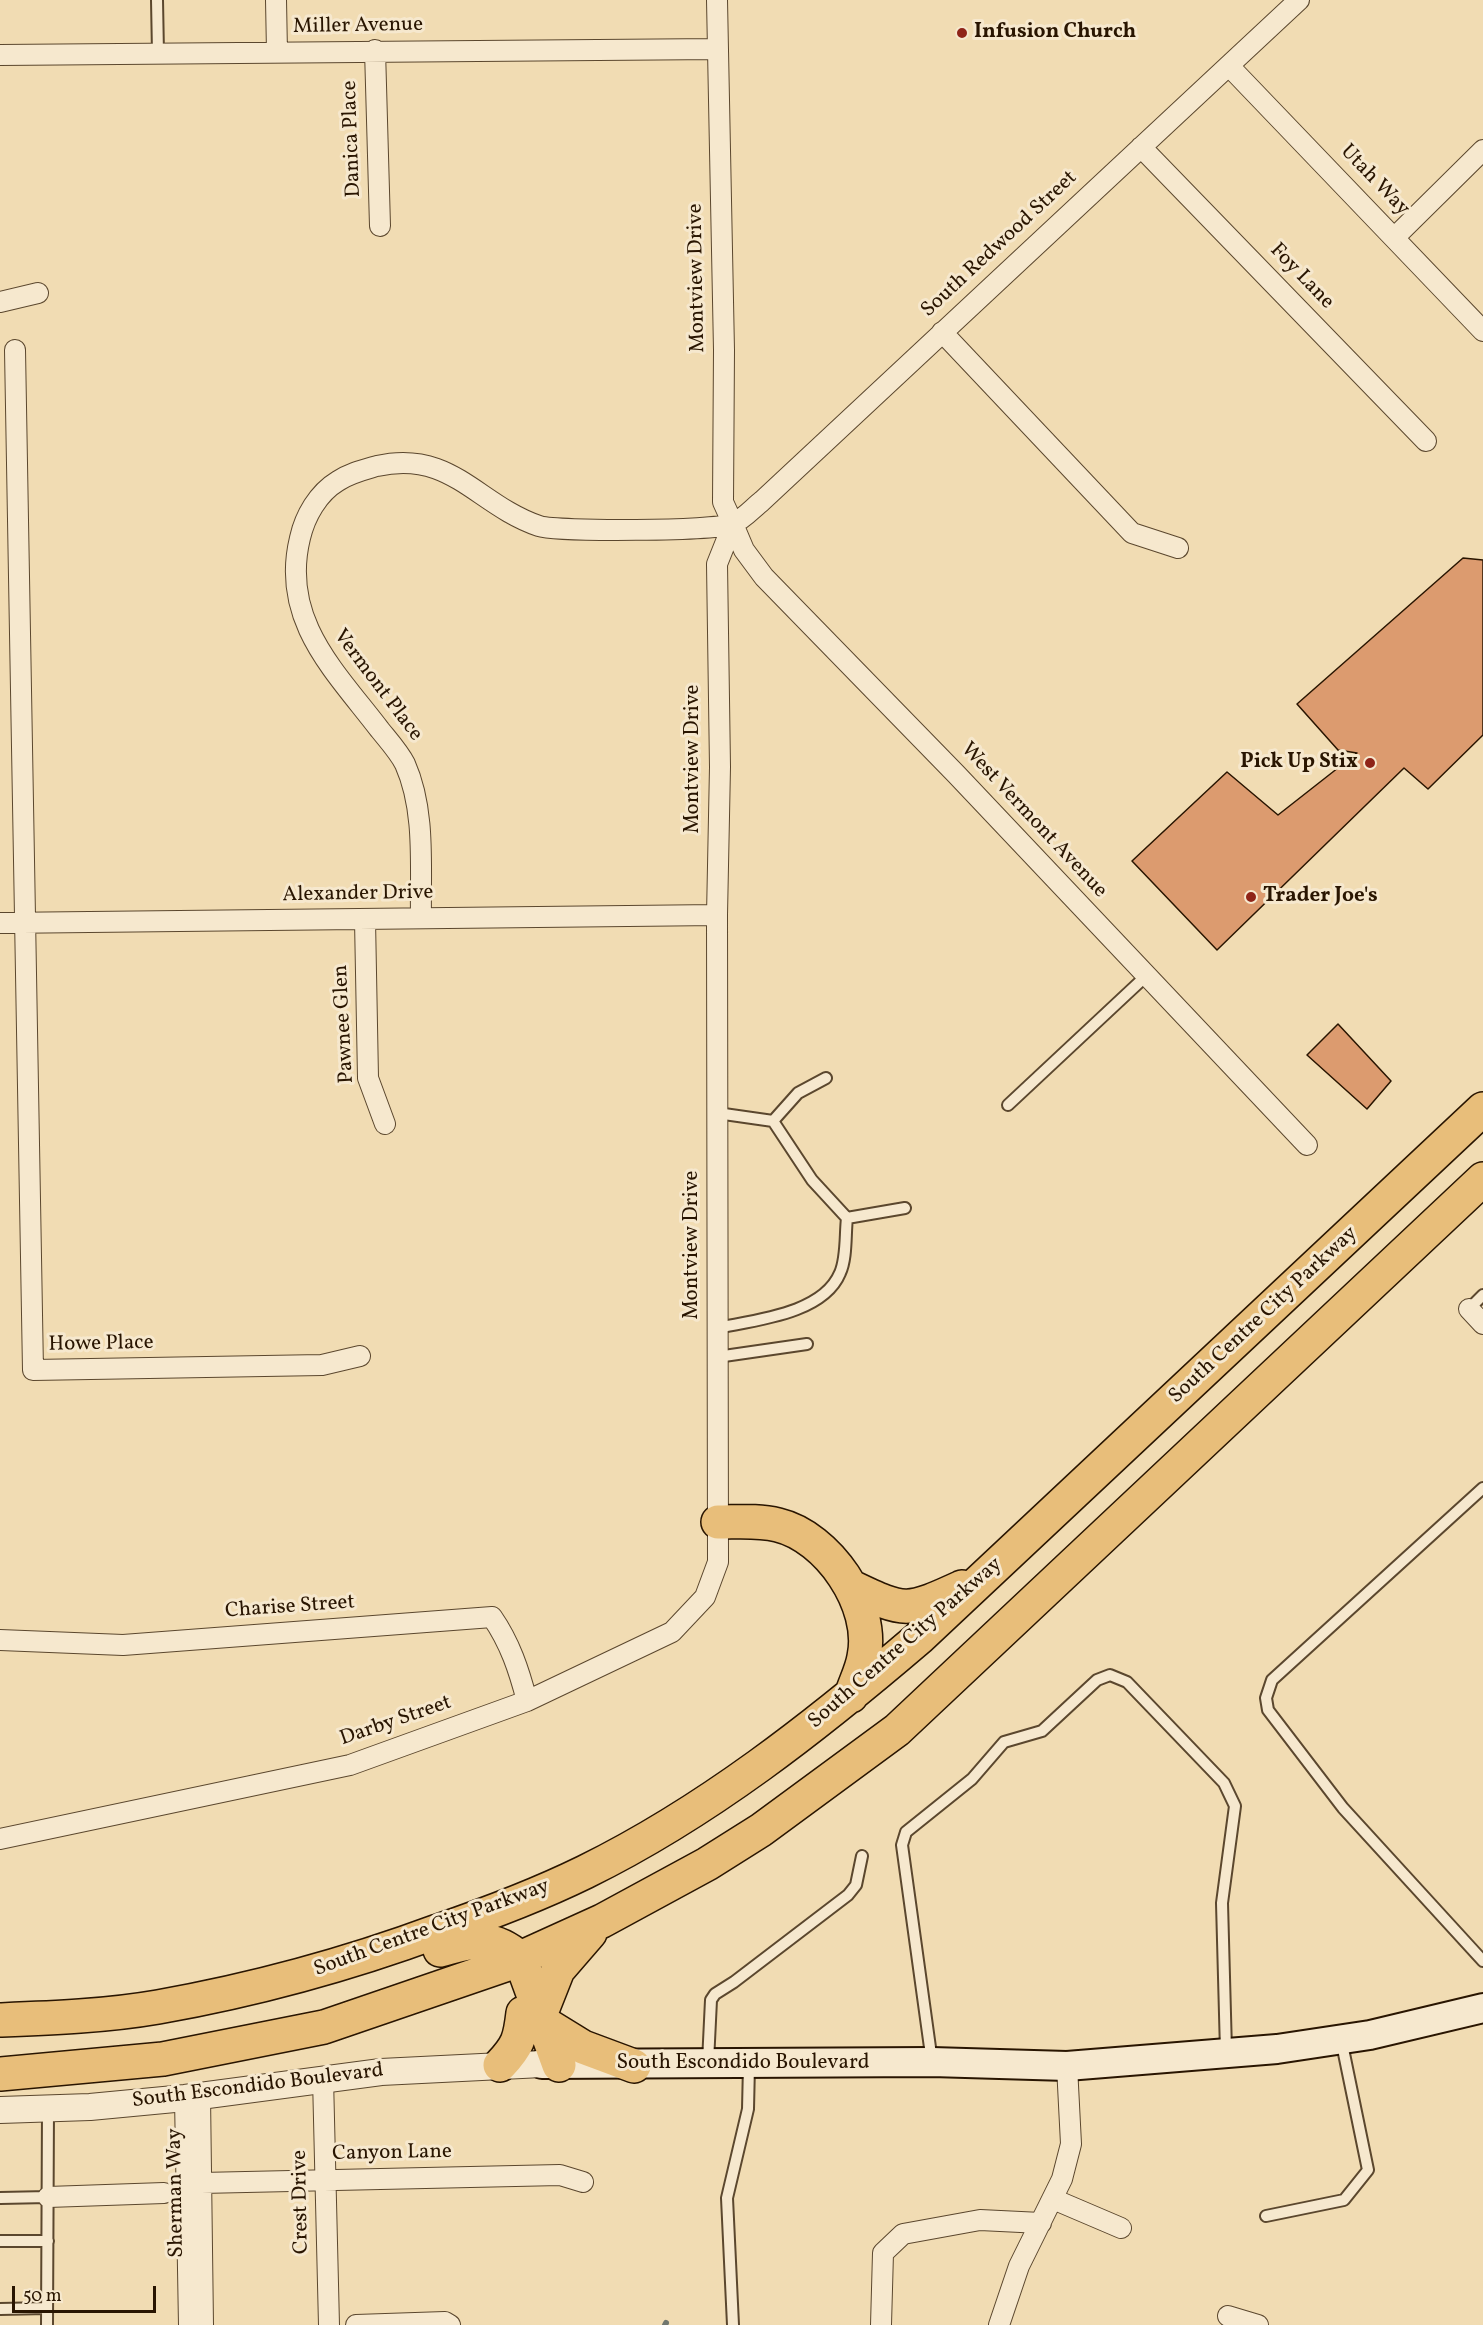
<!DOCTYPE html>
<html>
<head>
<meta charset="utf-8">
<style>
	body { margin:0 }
	#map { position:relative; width:1483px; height:2325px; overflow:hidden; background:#f1dcb3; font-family:Vollkorn,serif }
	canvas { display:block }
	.scale { position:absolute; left:12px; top:2286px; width:144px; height:27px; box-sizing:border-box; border:3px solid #291501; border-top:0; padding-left:8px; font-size:18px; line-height:21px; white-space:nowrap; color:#291501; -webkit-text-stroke:4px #f6e8ce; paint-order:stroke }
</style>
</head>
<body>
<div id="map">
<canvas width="1483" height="2325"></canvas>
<div class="scale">50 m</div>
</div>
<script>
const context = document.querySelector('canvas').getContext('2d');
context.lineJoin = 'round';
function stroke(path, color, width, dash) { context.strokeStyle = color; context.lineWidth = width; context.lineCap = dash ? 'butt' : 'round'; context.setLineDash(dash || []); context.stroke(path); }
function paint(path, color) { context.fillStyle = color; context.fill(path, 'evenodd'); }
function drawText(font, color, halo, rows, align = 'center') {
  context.font = font + ' Vollkorn,serif'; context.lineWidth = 6; context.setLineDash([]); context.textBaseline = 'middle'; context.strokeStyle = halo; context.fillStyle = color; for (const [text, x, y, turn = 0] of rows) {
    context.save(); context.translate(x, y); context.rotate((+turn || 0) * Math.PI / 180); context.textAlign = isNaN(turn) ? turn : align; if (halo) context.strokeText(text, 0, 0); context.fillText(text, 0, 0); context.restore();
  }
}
const stream = new Path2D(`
	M665 2325 666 2323`);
const building = new Path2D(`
	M1463 558 1483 560V735L1428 789 1404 768 1217 950 1132 861 1227 772 1278 815 1357 753 1338 750 1297 704Z
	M1338 1024 1391 1081 1367 1109 1307 1055Z`);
const service = new Path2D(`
	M157 0 158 53
	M1008 1105 1146 976
	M717 1113 773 1121 812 1180 847 1218 905 1208
	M773 1121 798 1093 826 1078
	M1469 1309 1483 1295
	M717 1328C755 1320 823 1314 840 1273 847 1258 845 1234 847 1218
	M717 1357 807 1344
	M1483 1488 1272 1680 1266 1698 1268 1710 1343 1808 1483 1961
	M708 2062 711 2000 715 1994 734 1982 848 1895 856 1885 862 1856
	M932 2062 902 1845 906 1832 972 1779 1004 1742 1042 1731 1097 1680 1110 1675 1127 1682 1224 1783 1235 1806 1222 1903 1226 2051
	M0 2198 48 2197
	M1266 2216 1344 2200 1368 2170 1341 2039
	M0 2241H48
	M0 2309 47 2308
	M47 2325 48 2109
	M733 2325 727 2198 748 2109 749 2065`);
const minor = new Path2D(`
	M276 0 277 52
	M375 50 380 226
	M0 55 717 49
	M1229 66 1483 331
	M1141 147 1426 441
	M1395 237 1483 150
	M0 302 38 293
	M942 332 1132 533 1178 548
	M15 350 33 1370 322 1365 360 1356
	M733 524 744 550 764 577 956 774 1307 1145
	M421 918C420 868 426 811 405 764 399 752 388 740 380 730 335 671 280 620 300 538 305 516 318 493 338 481 350 473 363 470 377 466 451 449 477 505 539 526 557 532 715 531 732 524 743 520 753 508 762 501L1299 0
	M365 920 368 1078 385 1124
	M0 923 717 915
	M1469 1309 1483 1324
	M0 1640 123 1645 492 1617C510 1643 519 1670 527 1701
	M0 1839 350 1765 527 1701 672 1632 705 1597 718 1562 717 915 720 767 717 564 733 524 723 502 724 350 717 0
	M323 2078 329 2325
	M200 2096 203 2325
	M185 2098 189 2325
	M201 2183 560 2175 583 2182
	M48 2197 164 2193
	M1053 2199 1121 2228
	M1228 2316 1258 2325
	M356 2325 445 2322 450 2325
	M881 2325 883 2253 903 2234 980 2220 1041 2223
	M999 2325 1019 2266 1062 2179 1071 2144 1067 2066`);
const tertiary = new Path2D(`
	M0 2110 90 2107 185 2098 381 2072 542 2064`);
const secondary = new Path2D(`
	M542 2064 932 2062 1067 2066 1277 2049 1370 2035 1483 2008`);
const trunk = new Path2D(`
	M718 1522C738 1522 758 1520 778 1525 828 1537 875 1605 864 1657 862 1670 855 1683 851 1696
	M852 1587C906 1613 907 1612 962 1587
	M440 1950C474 1941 491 1933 520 1958L559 2065
	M541 2013 558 1970 590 1933
	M0 2020C52 2018 106 2016 158 2007 254 1990 346 1965 438 1931 488 1914 538 1895 585 1872 707 1812 816 1726 919 1638L1483 1109
	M544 2023 583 2047 634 2066
	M500 2065C518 2046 520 2039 523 2013
	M0 2074 163 2059 324 2027 505 1965 602 1921 707 1864 761 1830 897 1730 1483 1179`);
const markers = [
	[962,33,6,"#8f2418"],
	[1370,763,6,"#8f2418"],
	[1251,897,6,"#8f2418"]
];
const streetNames = [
	["Miller Avenue",358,27,-1],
	["Danica Place",353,139,-92],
	["Utah Way",1374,181,46],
	["South Redwood Street",1000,245,-43],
	["Foy Lane",1301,277,46],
	["Montview Drive",698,278,-91],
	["Vermont Place",377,686,53],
	["Montview Drive",694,759,-90],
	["West Vermont Avenue",1033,821,47],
	["Alexander Drive",358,895,-1],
	["Pawnee Glen",345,1024,-93],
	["Montview Drive",693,1245,-90],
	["South Centre City Parkway",1264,1316,-43],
	["Howe Place",101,1345,-1],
	["Charise Street",290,1608,-4],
	["South Centre City Parkway",906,1644,-41],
	["Darby Street",396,1722,-19],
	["South Centre City Parkway",432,1929,-20],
	["South Escondido Boulevard",743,2064],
	["South Escondido Boulevard",258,2087,-7],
	["Canyon Lane",392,2154,-1],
	["Sherman Way",177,2193,-91],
	["Crest Drive",302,2202,-91]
];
const poiNames = [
	["Infusion Church",974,33],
	["Pick Up Stix",1358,763,"right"],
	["Trader Joe's",1263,897]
];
stroke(stream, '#71776f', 6);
paint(building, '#dc9b6f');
stroke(building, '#291501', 1.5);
stroke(service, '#5b472e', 14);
stroke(minor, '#5b472e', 22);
stroke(tertiary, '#5b472e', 28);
stroke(secondary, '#291501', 32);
stroke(trunk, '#291501', 36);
stroke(service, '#f6e8ce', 10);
stroke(minor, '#f6e8ce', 20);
stroke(tertiary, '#f6e8ce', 26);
stroke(secondary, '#f6e8ce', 28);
stroke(trunk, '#e8be7a', 33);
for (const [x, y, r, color] of markers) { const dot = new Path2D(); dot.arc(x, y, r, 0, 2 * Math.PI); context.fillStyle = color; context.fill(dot); stroke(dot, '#f6e8ce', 2); }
drawText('21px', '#291501', '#f6e8ce', streetNames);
drawText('bold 21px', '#291501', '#f6e8ce', poiNames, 'left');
</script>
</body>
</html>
